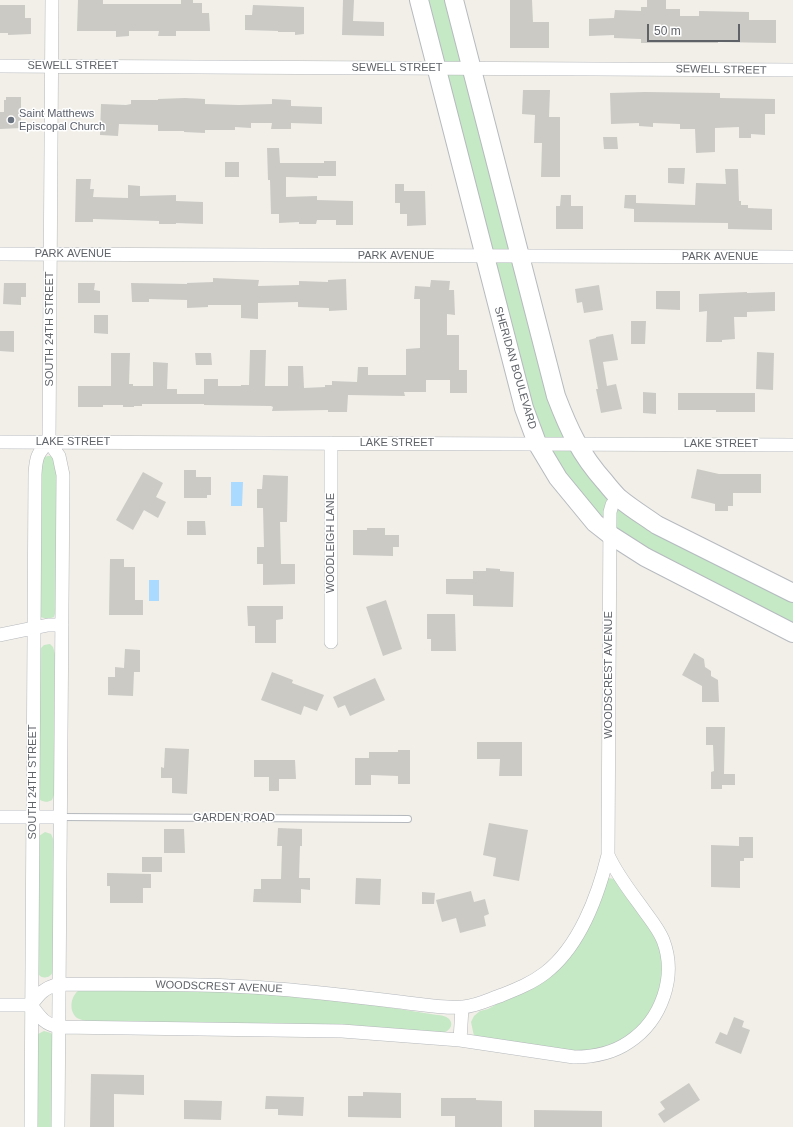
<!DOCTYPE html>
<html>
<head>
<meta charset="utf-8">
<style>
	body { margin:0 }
	#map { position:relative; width:793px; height:1127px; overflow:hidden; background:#f1efe8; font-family:Helvetica,sans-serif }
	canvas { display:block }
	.scale { position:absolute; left:647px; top:24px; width:93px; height:18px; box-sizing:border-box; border:2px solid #5f6368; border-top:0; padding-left:5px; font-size:12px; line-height:14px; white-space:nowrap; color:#5f6368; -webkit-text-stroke:3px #fff; paint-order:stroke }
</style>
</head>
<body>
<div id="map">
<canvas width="793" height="1127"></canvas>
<div class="scale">50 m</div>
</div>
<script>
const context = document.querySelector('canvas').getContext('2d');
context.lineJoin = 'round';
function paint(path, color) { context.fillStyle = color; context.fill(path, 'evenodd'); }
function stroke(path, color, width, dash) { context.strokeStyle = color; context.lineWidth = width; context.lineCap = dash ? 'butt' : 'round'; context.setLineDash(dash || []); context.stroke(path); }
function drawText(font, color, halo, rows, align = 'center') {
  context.font = font + ' Helvetica,sans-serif'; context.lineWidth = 3; context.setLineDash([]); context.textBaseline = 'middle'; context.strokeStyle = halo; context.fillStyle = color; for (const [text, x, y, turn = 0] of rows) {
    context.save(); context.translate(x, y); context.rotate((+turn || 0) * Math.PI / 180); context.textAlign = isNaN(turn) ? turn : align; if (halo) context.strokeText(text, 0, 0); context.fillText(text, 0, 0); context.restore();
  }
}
const green = new Path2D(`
	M419 0H454L556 396 618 497 793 593V633L626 546 537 443Z
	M48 456H52L56 465V610L54 617 48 619 40 617V464L44 457Z
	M50 644 53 647 55 654 54 795 52 800C47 803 43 802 39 799V650L44 645Z
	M45 832 51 834 54 841V970C51 978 43 980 38 974L39 836Z
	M608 878 615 879 651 927 660 948 663 963 662 985 647 1022 628 1039 589 1053 474 1036 471 1022 474 1016 480 1011 488 1009 506 999 530 990 548 977Z
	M227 988 380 1006 437 1015C454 1015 457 1030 440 1034L90 1022C86 1021 81 1020 77 1018 68 1010 71 996 79 990Z
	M44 1031 51 1033 53 1036 52 1127H36L38 1034Z`);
const water = new Path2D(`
	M231 482H243L242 506H231Z
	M149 580H159V601H149Z`);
const building = new Path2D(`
	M78 0H103V4H181V0H193V3H202V13H209L210 31H176V36H158L159 31H129V36L116 37V31H77Z
	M343 0H354L353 21 384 22V36L342 35Z
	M510 0H532L533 22H549V48H510Z
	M647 0H666V9H680V16H699V11L749 12V20H776V43L718 42V43H641V39L614 38V35L589 36V19L614 18 615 10 641 11V7H647Z
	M0 5H25V18H31V34L8 35V33H0Z
	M253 5 304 7V34L295 35V32H278V31L245 30V15H252Z
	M523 90H550L549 117H560V177H541L542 143H534L535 115 522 114Z
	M645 92 720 93V98L775 99V114H765V135L751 134V138H739V127L715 128V152L696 153 695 129H680V124L653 123V127L639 126V123L611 124 610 93Z
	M6 97H21V128L0 129V112H4V100H6Z
	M185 98 205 99V104L239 105 272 104V99L291 100V106L322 107V124L291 123V129H271L272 123H251V128L235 127V130H205V133L184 132V131H158V125L119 124 118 136 100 135 101 104 126 105 131 104V100H158V99Z
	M603 137H617L618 149H604Z
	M267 148H279L280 163H324V161H336V176H318V178L286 177V197L317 196V200L353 201V225H336V220H317L316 224H299V222L279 223V214H271L270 180H268Z
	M225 162H239V177H225Z
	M668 168H685L684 184 668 183Z
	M725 169H738L739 201H741V205H748V208L772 209V230L728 229V223L634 222V209L624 208 625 195H636V203L695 205 696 183 726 184Z
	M76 179H91L90 189H94L93 197 128 198V185L140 186V196L176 195V201L203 202V224L176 223V224H159V221L127 220 93 219V222H75Z
	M395 184H404V191H425L426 225 407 226V214H400V203H395Z
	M561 195H571V206H583V229H556V206H560Z
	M213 278 259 280 258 286 299 285V281L328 282V280L346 279 347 310 329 311V308L298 307V302L258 303V319L241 318V305H208V307L187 308V300L149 299V302H132L131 283 187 284V283L213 282Z
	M431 280 450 281 449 290H454L455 315 447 314V335H459V370H467V393H450V380H426V392H404L405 396 348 395 347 412H328V410L272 411 273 407 271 406 204 405V404H142V406H134V407H123V405H103V407H78V386H111V353H130L129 384H133V386H153V362L168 363 167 389H177V394H204V379H218V386H241V385H249L250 350H266L265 386H288V366H303L304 388 325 387V385H332V381L357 382 358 367H368V375H406V349L420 348V299H414L415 286 430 287Z
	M4 283H26V297H21V305L3 304Z
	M78 283H95L94 290 100 291V303H78Z
	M599 285 603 310 584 313 582 302 577 303 575 289Z
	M656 291H680V310L656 309Z
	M747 292V293L775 292V311L747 312V317H734L735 339 722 340V342H706L707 311 699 312V294Z
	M94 315H108V334L94 333Z
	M631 321H646L645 344H631Z
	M0 331H14V352L0 351Z
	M613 334 618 360 603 362 607 386 616 384 622 409 601 413 596 389H598L589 340 596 338V337Z
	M757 352 774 353 773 390 756 389Z
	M195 353H211L212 365H196Z
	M643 392 656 393V414L643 413Z
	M678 393H755V412H716V410H678Z
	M697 469 719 474H761V493H733V506H728V511H715V504L691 498Z
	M184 470H196V477H211V495H207V498H184Z
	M143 472 163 483 156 497 166 502 158 518 144 510 133 530 116 520Z
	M263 475 288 476 287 522H280L281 564H295V584L263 585V564H257V547H264L263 508H257V489H262Z
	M187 521H205L206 535H187Z
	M367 528H385V535H399V547H393V556L353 555V530H367Z
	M110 559H124V567H135V600H143V615H109Z
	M486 568 500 569V571L514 572 513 607 473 606V595L446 594V579H473V571H486Z
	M386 600 402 649 383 656 366 607Z
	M247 606H283V619L276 620V643H255V626H248Z
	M427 614H455L456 651H431V639H427Z
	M125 649 140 650V672H134L133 696 108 695V677H115V667L124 668Z
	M694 653 704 659 705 667 711 671V676L718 680 719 702H702V686L682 675Z
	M272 672 293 680 292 683 324 695 317 711 304 706 301 715 261 700Z
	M375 678 385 700 350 716 345 705 338 708 333 697Z
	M706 727H725L724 774H735V785H722V789H711V772L714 771 713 745H706Z
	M477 742H522V776H499L500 759H477Z
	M165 748 189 749 187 794 172 793V778H161V767L164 768Z
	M398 750H410V784H398V776L371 775V785H355V758H369V752H398Z
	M254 760H295L296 779H279V791H269V777H254Z
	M489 823 528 830 519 881 493 876 496 858 483 855Z
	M278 828 302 829V846H300L299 878H310V890L301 889V903L253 902 254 889H261V879H281L282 846H277Z
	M164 829H184L185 853H164Z
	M739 837H753V858H744V861H740V888L711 887V845L739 846Z
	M142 857H162V872H142Z
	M107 873 151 874V888H143V903H110V886H107Z
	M356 878 381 879 380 905 355 904Z
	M471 891 474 902 485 899 489 914 484 916 486 926 460 933 456 918 442 922 436 900Z
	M422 892 435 893 434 904H422Z
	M734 1017 744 1021 742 1027 750 1030 741 1054 715 1043 720 1032 727 1035Z
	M91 1074 144 1075V1095L114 1094V1127H90Z
	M689 1083 700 1100 664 1123 658 1114 665 1109 660 1102Z
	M363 1092 401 1093V1118L348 1117V1096H363Z
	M266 1096 304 1097 303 1116 278 1115V1109H265Z
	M441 1098H476V1100L502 1101V1127H455V1116H441Z
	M184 1100 222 1101 221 1120 184 1119Z
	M534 1110 602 1111V1127H534Z`);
const lane = new Path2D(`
	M60 817 408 819`);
const street = new Path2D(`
	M52 0 49 442 59 456 63 475 58 1127
	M0 66 793 70
	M0 254 793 257
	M0 442 793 445
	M331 443V642
	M0 635 48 625H62
	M0 817H60
	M0 1005H31
	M31 1005C40 993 44 988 59 984 132 985 205 983 277 989 318 992 359 997 400 1002 418 1004 446 1009 463 1007 477 1006 490 999 502 995 517 989 532 983 545 973 579 947 598 896 608 855L610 512 612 505 618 497
	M31 1005C40 1017 44 1024 59 1027L342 1031 460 1040 574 1057C593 1057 613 1053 629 1042 662 1020 677 976 663 940 658 928 650 919 643 909 630 891 617 875 608 855
	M460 1040 462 1008
	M31 1127 35 474C36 458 37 453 49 442`);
const secondary = new Path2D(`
	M419 0 524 408 537 443 558 478 595 523 609 534 645 557 793 633
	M454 0 556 396C569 430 580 454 605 482 609 487 614 493 619 498 631 508 644 516 657 525L793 593`);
const markers = [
	[11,120,4,"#6b7280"]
];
const streetNames = [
	["SEWELL STREET",73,66],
	["SEWELL STREET",397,68],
	["SEWELL STREET",721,70,1],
	["PARK AVENUE",73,254],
	["PARK AVENUE",396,256],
	["PARK AVENUE",720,257],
	["SOUTH 24TH STREET",50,329,-90],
	["SHERIDAN BOULEVARD",515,368,74],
	["LAKE STREET",73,442],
	["LAKE STREET",397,443],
	["LAKE STREET",721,444],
	["WOODLEIGH LANE",331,543,-90],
	["WOODSCREST AVENUE",609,675,-90],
	["SOUTH 24TH STREET",33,782,-90],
	["GARDEN ROAD",234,818],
	["WOODSCREST AVENUE",219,987,2]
];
const worshipNames = [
	["Saint Matthews",19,114],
	["Episcopal Church",19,127]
];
paint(green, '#c5e8c5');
paint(water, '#aadaff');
paint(building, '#cccac5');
stroke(lane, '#b5b8bc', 8);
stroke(street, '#b5b8bc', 14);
stroke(secondary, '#b6babf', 20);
stroke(lane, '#fff', 6);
stroke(street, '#fff', 13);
stroke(secondary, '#fff', 18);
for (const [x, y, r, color] of markers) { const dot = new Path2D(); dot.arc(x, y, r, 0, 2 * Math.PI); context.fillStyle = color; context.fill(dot); stroke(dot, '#fff', 1.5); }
drawText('11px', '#5f6368', '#fff', streetNames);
drawText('11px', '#5b616d', '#fff', worshipNames, 'left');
</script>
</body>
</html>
